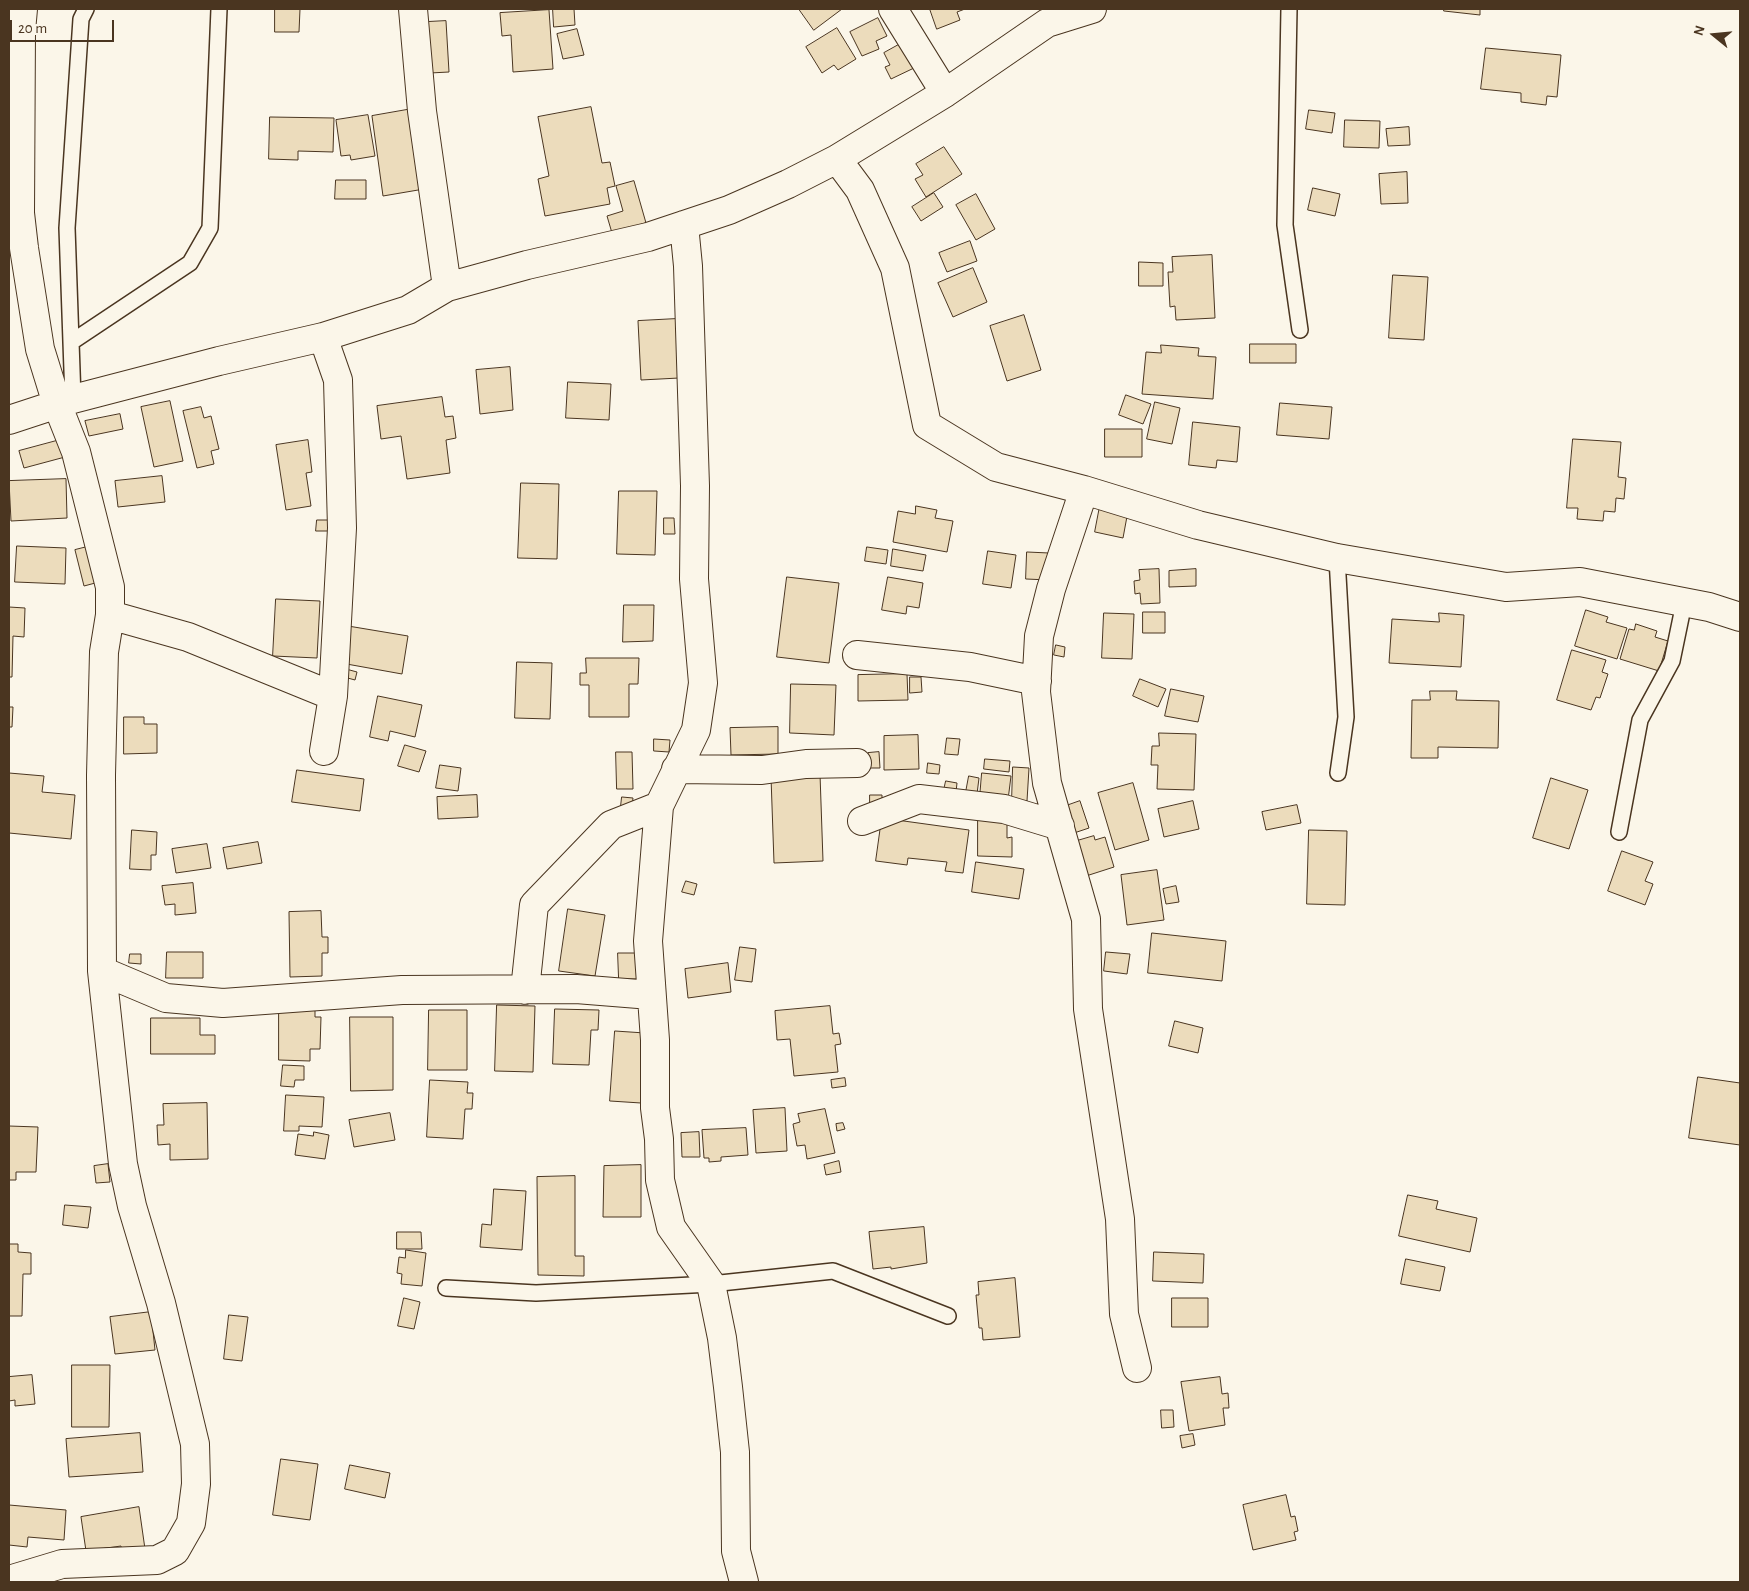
<!DOCTYPE html>
<html>
<head>
<meta charset="utf-8">
<style>
	body { margin:0 }
	#map { position:relative; width:1749px; height:1591px; overflow:hidden; background:#fbf6e9; font-family:"Alegreya Sans",sans-serif }
	canvas { display:block }
	.frame { position:absolute; inset:0; border:10px solid #4a3520; pointer-events:none }
	.north { position:absolute; left:1689px; top:10px; width:50px; height:50px; -webkit-text-stroke:4px #fbf6e9; paint-order:stroke; rotate:287deg; font-size:14px; font-weight:700; line-height:20px; text-align:center; color:#4a3520 }
	.north::after { content:''; display:block; margin:auto; width:18px; height:22px; background:#4a3520; clip-path:polygon(50% 0,100% 100%,50% 72%,0 100%) }
	.scale { position:absolute; left:10px; top:20px; width:104px; height:22px; box-sizing:border-box; border:2px solid #4a3520; border-top:0; padding-left:6px; font-size:15px; line-height:18px; white-space:nowrap; color:#4a3520; -webkit-text-stroke:4px #fbf6e9; paint-order:stroke }
</style>
</head>
<body>
<div id="map">
<canvas width="1749" height="1591"></canvas>
<div class="frame"></div>
<div class="north">N</div>
<div class="scale">20 m</div>
</div>
<script>
const context = document.querySelector('canvas').getContext('2d');
context.lineJoin = 'round';
function paint(path, color) { context.fillStyle = color; context.fill(path, 'evenodd'); }
function stroke(path, color, width, dash) { context.strokeStyle = color; context.lineWidth = width; context.lineCap = dash ? 'butt' : 'round'; context.setLineDash(dash || []); context.stroke(path); }
const building = new Path2D(`
	M275 9H300L299 32H275Z
	M553 9H574L575 25 554 27Z
	M799 9H842L814 30Z
	M930 9H965L957 12 960 20 937 29Z
	M1444 9H1480V15L1444 11Z
	M549 10 553 69 513 72 511 35 502 36 500 13Z
	M878 18 887 36 876 41 879 49 862 56 850 32Z
	M446 21 449 72 430 73 427 22Z
	M837 28 856 59 838 70 834 65 822 73 806 47Z
	M577 29 584 55 563 59 557 34Z
	M902 43 914 68 891 79 885 67 890 65 884 53Z
	M1486 48 1561 55 1557 97 1547 96 1546 105 1521 102V93L1481 89Z
	M591 107 602 163 610 162 615 186 607 188 610 204 545 216 538 179 549 176 538 117Z
	M412 109 424 189 383 196 372 116Z
	M1309 110 1335 113 1332 133 1306 129Z
	M368 115 375 156 351 160 350 155 341 156 336 120Z
	M270 117 334 118 333 152 298 151V160L269 159Z
	M1345 120 1380 121 1379 148 1344 147Z
	M1409 127 1410 145 1388 146 1386 129Z
	M944 147 962 174 926 197 915 179 923 175 916 164Z
	M1407 172 1408 203 1381 204 1379 174Z
	M336 180H366V199H335Z
	M634 181 646 223 612 233 607 216 623 211 616 186Z
	M1313 188 1340 194 1335 216 1308 210Z
	M934 193 943 207 921 221 912 207Z
	M976 194 995 229 976 240 956 205Z
	M970 241 977 261 947 272 939 253Z
	M1212 255 1215 318 1176 320 1175 306 1170 307 1168 272H1173L1172 257Z
	M1139 262 1163 263V286H1139Z
	M973 268 987 302 953 317 938 283Z
	M1393 275 1428 277 1424 340 1389 338Z
	M1024 315 1041 370 1007 381 990 326Z
	M676 319 679 378 641 380 638 321Z
	M1250 344H1296V363H1250Z
	M1161 345 1199 348 1198 356 1216 357 1213 399 1142 394 1146 352 1161 353Z
	M510 367 513 410 480 414 476 370Z
	M568 382 611 384 609 420 566 418Z
	M1126 395 1151 404 1143 424 1119 415Z
	M442 397 445 417 453 416 456 438 446 440 450 473 407 479 401 436 381 439 377 406Z
	M170 401 183 461 154 467 141 407Z
	M1155 402 1180 408 1172 444 1147 439Z
	M1280 403 1332 407 1329 439 1277 435Z
	M201 407 204 418 211 416 219 449 211 451 214 464 197 468 183 411Z
	M120 414 123 429 89 436 85 421Z
	M1193 422 1240 427 1237 462 1217 460 1216 468 1189 465Z
	M1105 429H1142V457H1105Z
	M1573 439 1621 442 1618 477 1626 478 1624 499 1616 498 1615 512 1604 511 1603 521 1577 519 1578 508H1567Z
	M60 440 65 457 24 468 19 451Z
	M308 440 312 472 306 473 311 506 286 510 276 445Z
	M162 476 165 502 118 507 115 481Z
	M66 479 67 518 11 521 9 481Z
	M521 483 559 484 557 559 518 558Z
	M619 491H657L655 555 617 554Z
	M916 506 937 510 935 518 953 521 947 552 893 542 898 511 915 514Z
	M1100 506 1128 511 1123 538 1095 532Z
	M664 518H674L675 534H664Z
	M317 520H330V531H316Z
	M17 546 66 548 65 584 15 582Z
	M91 546 99 582 84 586 75 550Z
	M867 547 888 550 886 564 865 561Z
	M893 549 926 555 923 571 891 566Z
	M988 551 1016 555 1011 588 983 584Z
	M1027 552 1049 553 1048 580 1026 579Z
	M1159 569 1160 603 1141 604 1140 593 1135 594 1134 581 1140 580 1139 570Z
	M1196 569V586L1169 587V571Z
	M787 577 839 583 829 663 777 657Z
	M888 577 923 583 919 608 907 606 906 614 882 610Z
	M276 599 320 601 317 658 273 656Z
	M624 605H654L653 641 623 642Z
	M9 607 25 608 24 637 13 636 12 677H9Z
	M1586 610 1608 617 1606 622 1627 628 1617 659 1575 646Z
	M1143 612H1165V633H1143Z
	M1104 613 1134 614 1132 659 1102 658Z
	M1439 613 1464 615 1461 667 1389 663 1392 619 1439 622Z
	M1636 624 1657 631 1655 637 1668 641 1659 671 1620 659 1629 629 1634 630Z
	M348 626 408 636 402 674 341 663Z
	M1056 645 1065 647 1064 657 1054 655Z
	M1572 650 1606 660 1602 672 1608 674 1600 698 1596 697 1591 710 1557 700Z
	M586 658H639L638 684H629V717H589V685H580V673H586Z
	M517 662 552 663 550 719 515 718Z
	M346 669 357 672 355 680 344 677Z
	M907 674 908 700 858 701V675Z
	M910 677H921L922 692 910 693Z
	M1140 679 1166 689 1158 707 1133 696Z
	M791 684 836 685 834 735 790 733Z
	M1171 689 1204 696 1198 722 1165 716Z
	M1430 691H1457L1456 700 1499 701 1498 748 1438 747V758H1411L1412 700H1430Z
	M378 696 422 705 415 737 390 731 388 741 370 737Z
	M9 707H13L12 727H9Z
	M124 717H144V724H157V753L124 754Z
	M778 727V754L731 755 730 728Z
	M1159 733 1196 734 1194 790 1157 789 1158 765H1151L1152 746H1159Z
	M918 735 919 769 884 770V736Z
	M947 738 960 739 958 755 945 754Z
	M654 739 670 740 669 752 654 751Z
	M405 745 426 751 419 772 398 766Z
	M616 752H632L633 789H617Z
	M879 752 880 768H868V753Z
	M985 759 1010 761 1009 772 984 769Z
	M928 763 940 765 939 774 927 773Z
	M440 765 461 768 458 791 436 788Z
	M1013 767 1029 768 1027 801 1012 800Z
	M297 770 364 779 360 811 292 802Z
	M9 773 44 776 42 792 75 795 71 839 9 833Z
	M982 773 1011 776 1008 800 980 797Z
	M820 774 823 861 774 863 771 777Z
	M969 776 979 778 977 794 966 792Z
	M1551 778 1588 790 1569 849 1533 838Z
	M946 781 957 783 956 792 944 790Z
	M1133 783 1149 840 1115 850 1098 793Z
	M477 795 478 817 438 819 437 797Z
	M870 795H882V805L870 806Z
	M622 797 633 798 632 806H621Z
	M1080 801 1089 828 1074 833 1066 806Z
	M1193 801 1199 829 1164 837 1158 809Z
	M1297 805 1301 823 1266 830 1262 812Z
	M978 815H1007V838L1012 837V857L978 856Z
	M882 818 969 830 963 873 945 871 947 862 908 858 907 865 876 861Z
	M132 830 157 832 156 855H151V870L130 869Z
	M1309 830 1347 831 1345 905 1307 904Z
	M1094 836 1095 840 1105 837 1114 867 1086 876 1077 841Z
	M258 842 262 863 227 869 223 848Z
	M207 844 211 868 176 873 172 849Z
	M1622 851 1653 862 1645 881 1653 884 1645 905 1608 891Z
	M976 862 1024 869 1019 899 972 892Z
	M1157 870 1164 920 1127 925 1121 875Z
	M686 881 697 884 694 895 682 892Z
	M193 883 196 913 175 915V904L165 905 162 886Z
	M1176 886 1179 902 1166 904 1163 889Z
	M568 909 605 915 595 976 559 971Z
	M321 911 322 937H328V953H322V976L290 977 289 912Z
	M1152 933 1226 941 1222 981 1148 973Z
	M740 947 756 949 752 982 735 980Z
	M167 952H203V978H166Z
	M1106 952 1130 954 1127 974 1104 971Z
	M618 953H638L639 979H619Z
	M130 954H141V964L129 963Z
	M728 963 731 992 688 998 685 969Z
	M497 1005 535 1006 533 1072 495 1071Z
	M830 1006 833 1034 839 1033 841 1044 835 1045 838 1072 794 1076 790 1039 777 1040 775 1011Z
	M279 1007 315 1008V1017H321L320 1049H310V1061L279 1060Z
	M555 1009 599 1010 598 1030H591L589 1065 553 1064Z
	M429 1010H467V1070H428Z
	M350 1017H393V1090L351 1091Z
	M151 1018H200V1035H215V1054H151Z
	M1175 1021 1203 1028 1198 1053 1169 1046Z
	M615 1031 645 1033 641 1103 610 1101Z
	M283 1065 304 1066V1080H295L294 1087 281 1086Z
	M1698 1077 1740 1083V1145L1689 1138Z
	M845 1078 846 1086 832 1088 831 1080Z
	M430 1080 468 1082 467 1093H473L472 1109H465L463 1139 427 1137Z
	M286 1095 324 1097 322 1127 299 1126V1131H284Z
	M207 1103 208 1159 170 1160V1144L158 1145 157 1125H164L163 1104Z
	M785 1108 787 1151 756 1153 753 1110Z
	M825 1109 835 1153 807 1159 805 1145 797 1146 793 1124 800 1122 798 1114Z
	M390 1113 395 1140 354 1147 349 1120Z
	M843 1123 845 1129 837 1131 836 1124Z
	M9 1126 38 1127 36 1172H16V1180H9Z
	M746 1128 748 1155 721 1157V1161L709 1162V1158H704L702 1130Z
	M314 1132 329 1135 325 1159 295 1155 298 1134 313 1136Z
	M699 1132 700 1157H682L681 1133Z
	M839 1161 841 1172 826 1175 824 1165Z
	M108 1164 110 1182 96 1183 94 1166Z
	M641 1165V1217H603L604 1166Z
	M575 1176V1256H584V1276L538 1275 537 1177Z
	M494 1189 526 1191 522 1250 480 1247 482 1224 491 1225Z
	M1408 1195 1438 1201 1436 1209 1477 1218 1470 1252 1399 1236Z
	M65 1205 91 1207 88 1228 63 1225Z
	M924 1227 927 1263 891 1269V1267L873 1269 869 1232Z
	M397 1232H421L422 1249H397Z
	M9 1244H18V1252L31 1253V1274H23L22 1316H9Z
	M406 1250 426 1253 422 1286 401 1284 402 1274 397 1273 399 1257 405 1258Z
	M1154 1252 1204 1254 1203 1283 1153 1281Z
	M1406 1259 1445 1267 1440 1291 1401 1284Z
	M1015 1278 1020 1337 983 1340 982 1328H979L976 1295H979L978 1282Z
	M404 1298 420 1302 414 1329 398 1326Z
	M1172 1298H1208V1327H1172Z
	M151 1312 155 1350 115 1354 110 1317Z
	M229 1315 248 1317 242 1361 224 1359Z
	M72 1365H110L109 1427H72Z
	M32 1375 35 1404 15 1406V1400L9 1401V1377Z
	M1220 1377 1222 1394 1228 1393 1229 1408H1223L1225 1425 1189 1431 1181 1382Z
	M1161 1410H1173L1174 1427 1162 1428Z
	M140 1433 143 1472 69 1477 66 1439Z
	M1193 1434 1195 1445 1182 1448 1180 1436Z
	M281 1459 318 1464 310 1520 273 1515Z
	M350 1465 390 1473 385 1498 345 1489Z
	M1286 1495 1291 1517 1295 1516 1298 1531 1294 1532 1296 1540 1253 1550 1243 1505Z
	M9 1505 66 1510 64 1540 28 1537 27 1547 9 1545Z
	M139 1507 145 1549 122 1553 121 1546 86 1551 81 1517Z`);
const lane = new Path2D(`
	M1289 9 1285 225 1300 330
	M73 341 190 263 210 228 219 9
	M73 399 67 228 81 19 86 9
	M1337 558 1346 717 1338 773
	M1619 832 1640 720 1672 661 1684 603
	M446 1288 536 1293 711 1284 833 1271 948 1316`);
const street = new Path2D(`
	M413 9 422 111 447 287
	M893 9 945 93
	M837 159 860 190 895 268 927 425 996 467 1084 490 1198 525 1337 558 1506 587 1580 582 1709 607 1740 617
	M684 225 688 266 695 486 694 579 703 683 696 730 659 806 648 941 655 1040V1108L659 1139 660 1180 671 1227 711 1284 722 1338 728 1387 735 1452 736 1551 744 1582
	M323 337 338 380 342 528 333 696 324 751
	M9 420 73 399 219 361 323 337 408 310 447 287 527 265 648 237 729 210 788 184 837 159 945 93 1047 23 1092 9
	M1084 490 1051 589 1039 636 1036 692 1047 783 1086 919 1088 1009 1120 1219 1124 1314 1137 1368
	M110 615 188 637 333 696
	M857 655 970 667 1037 681
	M676 769 762 770 806 764 857 763
	M862 821 919 799 1004 809 1060 826
	M102 971 166 998 223 1003 402 990 576 989 651 995
	M525 990 534 905 611 825 659 806
	M9 1580 62 1564 157 1560 175 1551 191 1523 196 1484 195 1444 161 1303 132 1206 123 1164 102 971 101 775 104 652 110 615V587L76 452 57 404 40 349 24 248 20 213 21 31 23 9`);
paint(building, '#ecdcbc');
stroke(building, '#4a3520', 1);
stroke(lane, '#4a3520', 18);
stroke(street, '#4a3520', 30);
stroke(lane, '#fbf6e9', 15);
stroke(street, '#fbf6e9', 28);
</script>
</body>
</html>
